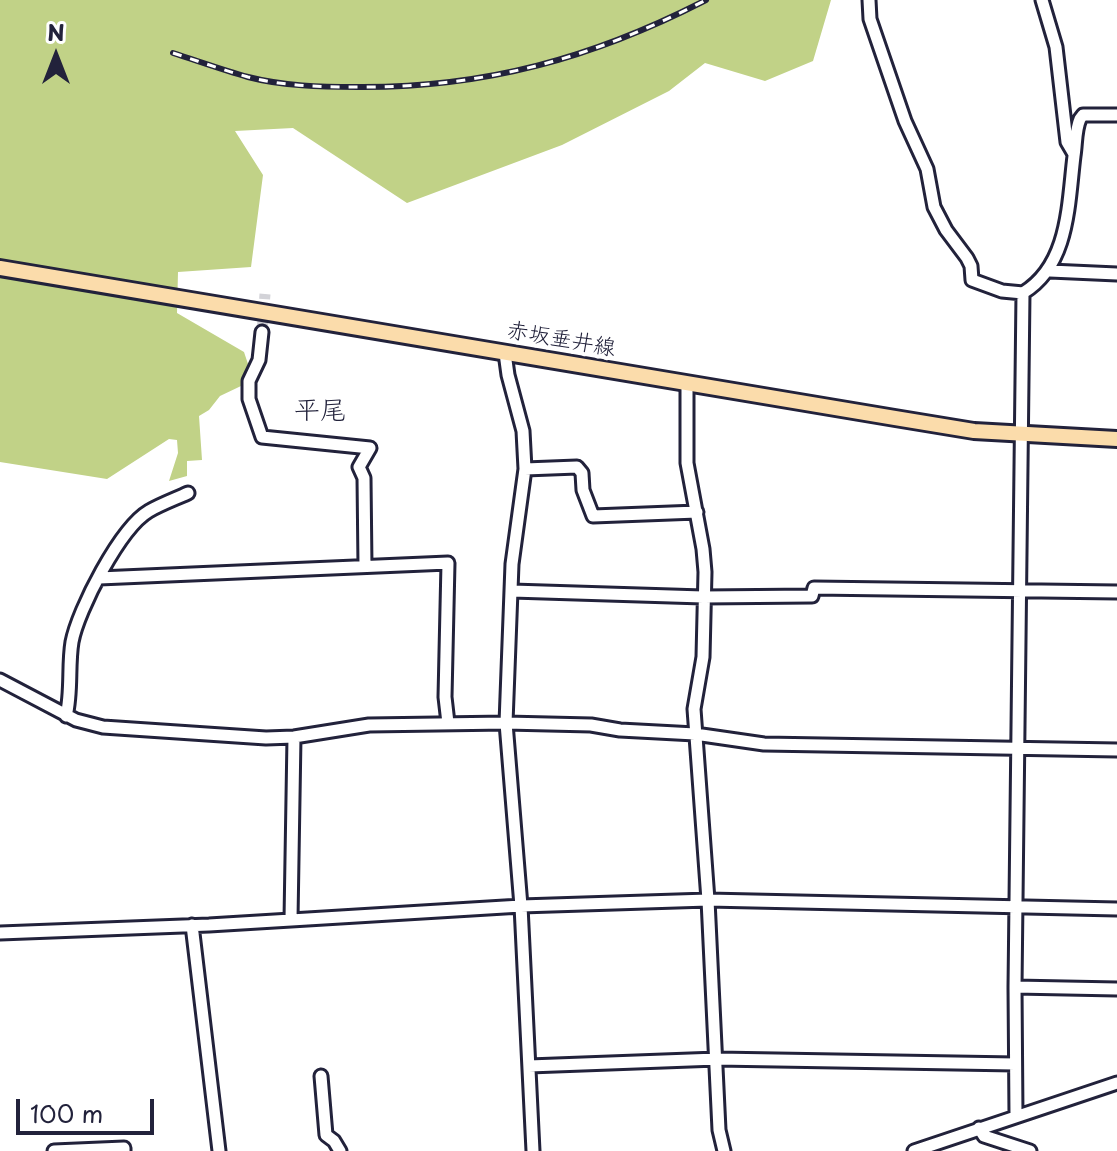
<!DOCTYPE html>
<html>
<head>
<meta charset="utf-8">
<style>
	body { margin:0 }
	#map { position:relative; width:1117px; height:1151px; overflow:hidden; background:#fff; font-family:"Playpen Sans",sans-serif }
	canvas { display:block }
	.north { position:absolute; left:16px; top:16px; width:80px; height:80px; -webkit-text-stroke:6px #fff; paint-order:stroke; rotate:0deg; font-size:22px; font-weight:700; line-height:32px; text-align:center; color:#22223b }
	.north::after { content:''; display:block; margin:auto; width:28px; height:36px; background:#22223b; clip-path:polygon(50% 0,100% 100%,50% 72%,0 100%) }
	.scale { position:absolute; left:16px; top:1099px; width:138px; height:36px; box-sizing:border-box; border:4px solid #22223b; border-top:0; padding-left:10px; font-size:24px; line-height:28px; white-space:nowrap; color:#22223b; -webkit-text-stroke:6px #fff; paint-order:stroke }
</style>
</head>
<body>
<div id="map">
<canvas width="1117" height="1151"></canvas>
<div class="north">N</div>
<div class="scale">100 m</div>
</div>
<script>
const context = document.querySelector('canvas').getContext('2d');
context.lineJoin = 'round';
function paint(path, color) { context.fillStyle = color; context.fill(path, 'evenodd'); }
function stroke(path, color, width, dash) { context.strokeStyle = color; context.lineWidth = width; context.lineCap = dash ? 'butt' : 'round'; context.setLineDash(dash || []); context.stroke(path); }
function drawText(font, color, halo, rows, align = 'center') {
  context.font = font + ' "Playpen Sans","Klee One",sans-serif'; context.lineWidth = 8; context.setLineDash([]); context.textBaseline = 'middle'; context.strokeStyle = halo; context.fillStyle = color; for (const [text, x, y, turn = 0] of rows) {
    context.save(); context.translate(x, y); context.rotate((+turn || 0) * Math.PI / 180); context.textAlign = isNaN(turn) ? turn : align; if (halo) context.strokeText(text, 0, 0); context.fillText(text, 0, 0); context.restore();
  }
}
const green = new Path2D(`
	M0 0H831L813 61 765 81 705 63 669 91 562 145 407 203 293 128 235 131 263 175 251 267 178 272 177 313 244 352 248 364 241 386 220 396 209 410 199 416 202 460 187 461V476L169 481 178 453 177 440 169 439 107 479 0 462Z`);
const minorTunnel = new Path2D(`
	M262 332 265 294`);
const minor = new Path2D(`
	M869 0 870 19 905 121 927 169 934 207 946 230 967 258 971 266 972 280 1002 291 1023 293C1069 265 1068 205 1074 156 1076 144 1075 130 1080 119L1083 115H1117
	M1042 0 1056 47 1067 142 1074 154
	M1050 271 1117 274
	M262 332 259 360 249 381V399L262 437 370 448 359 467 364 478 365 566
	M505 353 508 375 523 431 525 469 512 564 506 723 521 906 533 1151
	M687 384V463L703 549 705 572 703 657 694 709 708 900 719 1130 724 1151
	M525 469 577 467 582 473 583 490 593 516 697 512
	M99 578 448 563 445 697 448 723
	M512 591 703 597 812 596 814 588 1117 592
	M0 680 76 720 103 727 266 738 294 737 369 725 506 723 591 725 620 730 695 734 764 744 1117 750
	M66 716C72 692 68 666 72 642 78 610 120 528 149 511 161 504 175 499 188 493
	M291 919 294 737
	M192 925 219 1151
	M0 933 209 925 521 906 708 900 1117 909
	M1015 987 1117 989
	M529 1066 717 1059 1015 1064
	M321 1076 326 1135 334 1141 340 1151
	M1016 1116 1015 987 1023 293
	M979 1128 984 1136 1030 1151
	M54 1151 124 1148V1151
	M914 1151 1117 1083`);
const major = new Path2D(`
	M0 268 895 418 974 431 1117 439`);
const rail = new Path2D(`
	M173 53C198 61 223 70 248 77 283 86 321 87 357 87 485 88 593 58 706 0`);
const streetNames = [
	["赤坂垂井線",561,340,10]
];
const quarterNames = [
	["平尾",320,412]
];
paint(green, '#c1d287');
stroke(minorTunnel, '#d3d3d8', 11, [11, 5.5]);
stroke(minor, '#22223b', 17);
stroke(major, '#22223b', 20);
stroke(minor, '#fff', 11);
stroke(major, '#fbdcab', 14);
stroke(rail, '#22223b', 6);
stroke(rail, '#fff', 3, [9]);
drawText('22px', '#22223b', '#fff', streetNames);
drawText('26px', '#22223b', '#fff', quarterNames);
</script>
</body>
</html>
